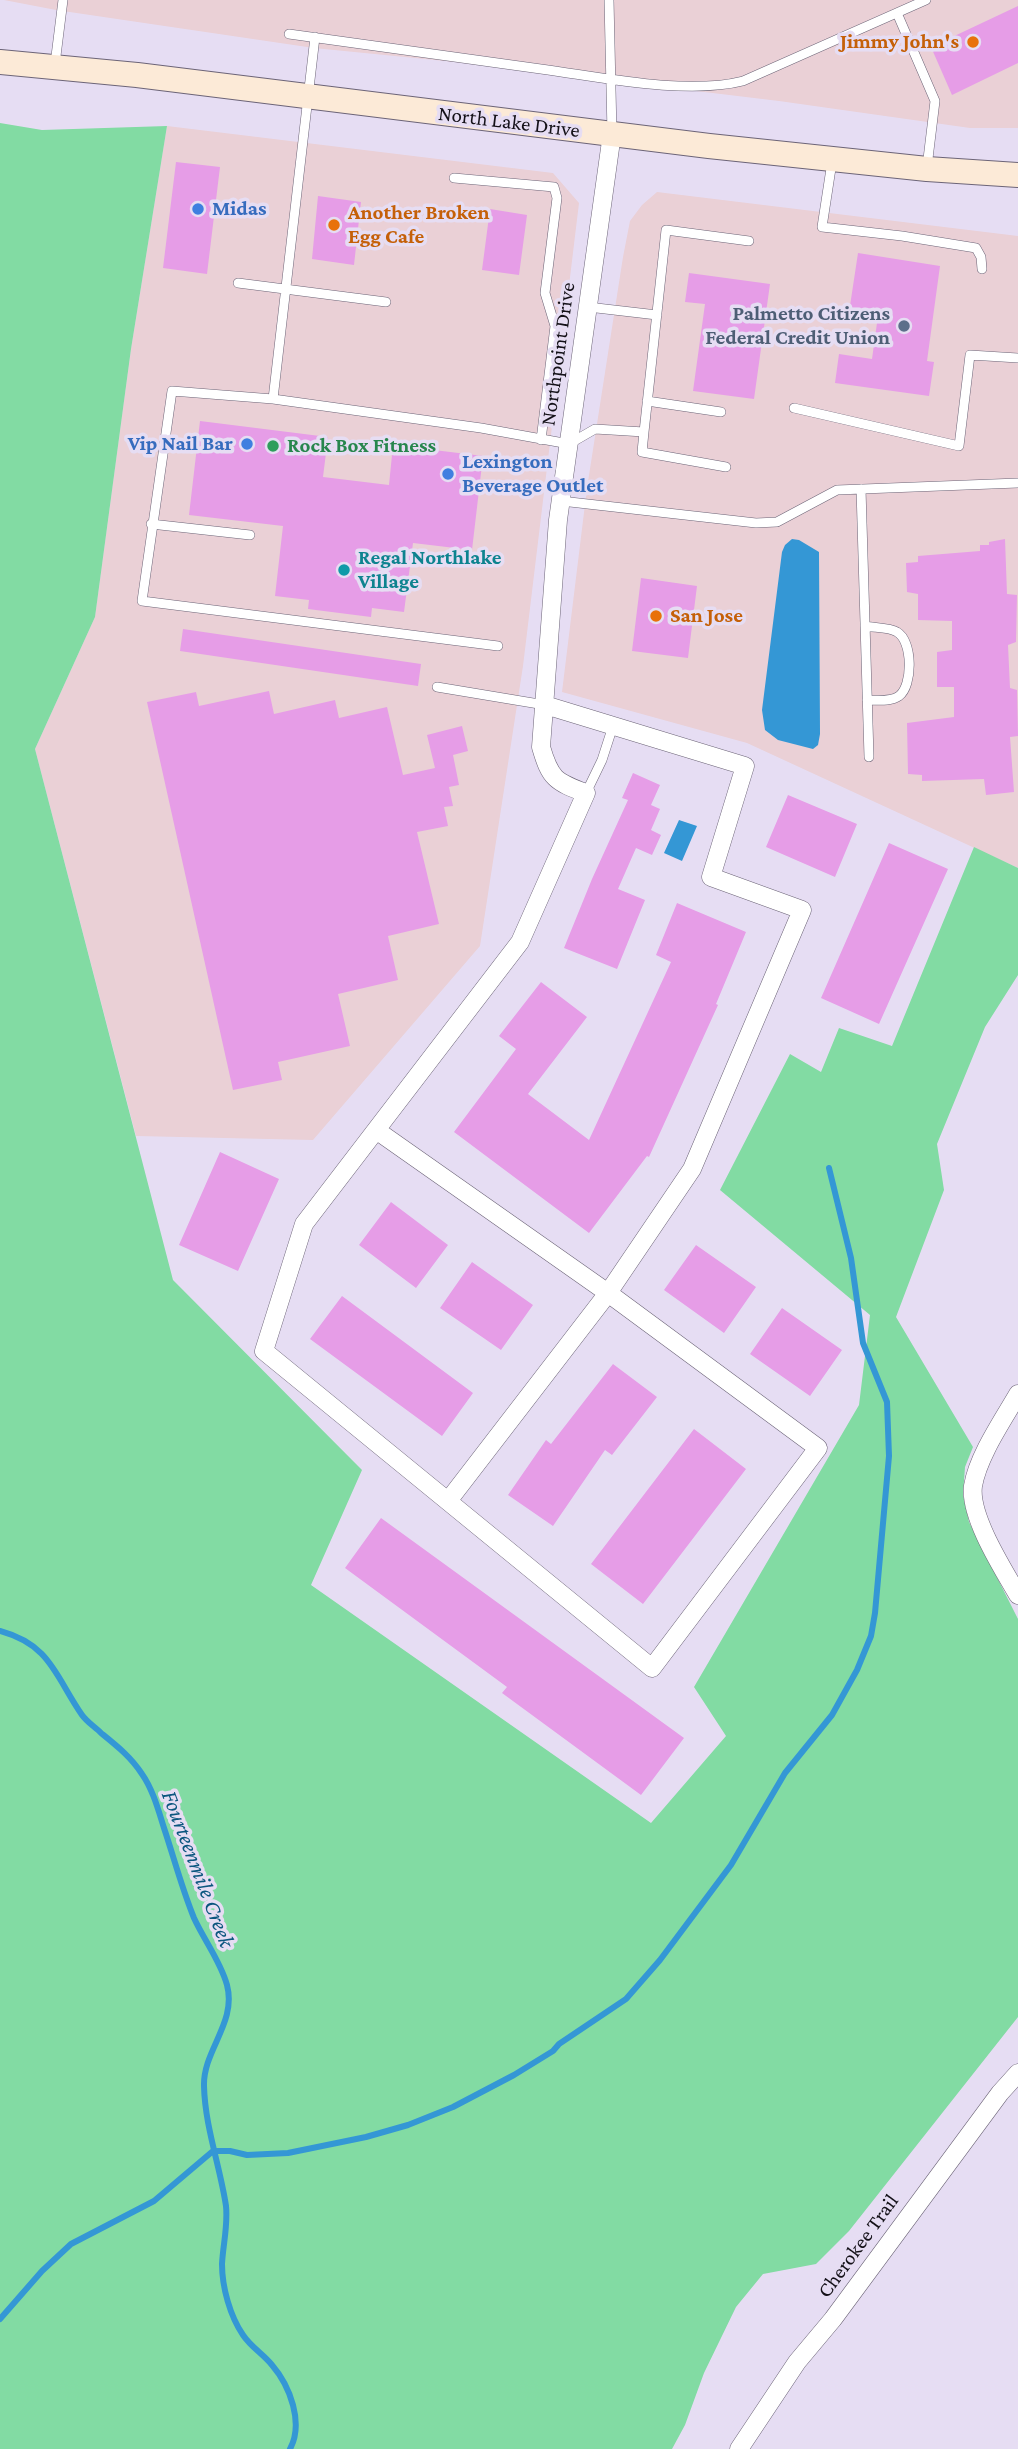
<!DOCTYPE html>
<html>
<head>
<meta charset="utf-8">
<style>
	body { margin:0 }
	canvas { display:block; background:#e6ddf3 }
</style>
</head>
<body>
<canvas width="1018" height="2449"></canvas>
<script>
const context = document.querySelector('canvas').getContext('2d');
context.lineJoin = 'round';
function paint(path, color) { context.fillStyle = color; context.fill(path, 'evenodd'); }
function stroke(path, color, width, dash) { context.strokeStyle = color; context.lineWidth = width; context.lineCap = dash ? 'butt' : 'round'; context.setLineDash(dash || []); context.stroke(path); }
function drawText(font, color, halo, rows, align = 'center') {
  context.font = font + ' "Crimson Pro",serif'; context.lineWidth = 7; context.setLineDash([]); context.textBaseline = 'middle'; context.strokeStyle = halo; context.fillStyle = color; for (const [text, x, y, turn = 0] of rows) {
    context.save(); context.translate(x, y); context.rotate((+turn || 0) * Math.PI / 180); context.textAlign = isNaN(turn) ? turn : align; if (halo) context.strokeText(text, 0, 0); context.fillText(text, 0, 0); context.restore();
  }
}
const commercial = new Path2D(`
	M4 0H1018V128H970L779 101 455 62 314 48 56 10Z
	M167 126 553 173 579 203 523 666 480 946 313 1140 136 1136 35 749 95 617 131 349Z
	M657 192 1018 236V868L747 743 562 692 587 488 623 257 630 221 642 205Z`);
const green = new Path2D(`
	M0 123 42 130 167 126 131 349 95 617 35 749 173 1280 362 1470 311 1585 651 1823 726 1736 694 1687 859 1405 870 1315 720 1190 790 1054 821 1072 839 1028 892 1046 974 847 1018 868V975L985 1027 937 1144 944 1190 896 1317 973 1447 965 1467 963 1495 969 1522 1018 1619V2017L849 2231 816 2264 763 2274 736 2307 704 2373 685 2425 672 2449H0Z`);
const water = new Path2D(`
	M792 539 799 540 819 552 820 734 818 745 813 749 778 740 765 730 762 710 782 552 785 545Z
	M679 820 697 826 682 861 664 853Z`);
const stream = new Path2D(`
	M0 1631C51 1645 55 1676 82 1715 87 1722 95 1727 101 1733 117 1746 131 1757 142 1774 153 1790 158 1809 164 1828 174 1858 182 1889 194 1918 204 1940 221 1962 227 1985 237 2023 203 2050 204 2086 205 2127 220 2166 226 2206 228 2226 223 2245 222 2264 222 2287 230 2316 243 2335 251 2347 263 2354 272 2365 290 2386 304 2423 290 2449
	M0 2319 42 2271 71 2244 154 2201 213 2151H230L247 2155 288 2153 366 2137 408 2125 453 2107 514 2075 553 2051 559 2044 626 1999 660 1960 731 1865 785 1773 832 1715 857 1670 871 1636 875 1613 889 1456 887 1402 863 1343 851 1258 829 1168`);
const building = new Path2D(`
	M1018 6V63L952 95 931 47Z
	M176 162 220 167 207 274 163 268Z
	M318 196 361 202 354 265 312 259Z
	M490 209 527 215 519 275 482 270Z
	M858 253 940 266 927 361 934 362 929 396 835 383 839 354 872 359 877 323 848 319Z
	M689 273 770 284 754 399 693 391 705 304 685 302Z
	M200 421 328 437 323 477 389 485 393 445 483 456 472 550 413 543 404 612 372 608 371 617 308 609 309 600 275 596 283 526 189 515Z
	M1005 539 1007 594 1017 595 1016 642 1008 645 1010 688 1017 690 1018 736 1010 737 1014 792 986 795 984 779 922 781V775L908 774 907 723 954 717V687H937V652L952 650V621L918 620V594L907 592 906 563 918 562V556L980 551V545H989V542Z
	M641 578 697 586 688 658 632 651Z
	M183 629 421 664 418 686 180 651Z
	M269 691 274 714 335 700 339 718 387 707 403 775 435 768 427 735 462 726 468 751 453 755 459 785 449 787 453 806 444 807 448 826 417 832 439 924 388 936 398 980 338 994 350 1046 278 1062 282 1080 233 1090 147 702 196 692 199 706Z
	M633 773 660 785 651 805 660 809 651 830 661 835 652 855 636 848 618 889 645 900 617 969 564 948 592 879 628 800 622 798Z
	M788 795 857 824 835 877 766 847Z
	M889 843 948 869 879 1024 821 998Z
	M677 903 746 932 716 1004 718 1005 649 1157 647 1156 589 1233 454 1132 516 1049 499 1036 541 982 587 1017 528 1094 589 1140 671 962 656 955Z
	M220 1152 279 1179 238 1271 179 1245Z
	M391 1202 448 1245 416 1288 359 1245Z
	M696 1245 756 1287 724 1333 664 1290Z
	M472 1262 533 1305 501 1350 440 1308Z
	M342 1296 473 1393 442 1436 310 1339Z
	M782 1308 842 1350 810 1396 750 1354Z
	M613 1364 657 1397 612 1455 605 1450 553 1526 508 1495 546 1440 551 1444Z
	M694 1429 746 1469 643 1604 591 1564Z
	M381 1518 684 1738 641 1795 502 1693 507 1687 345 1568Z`);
const service = new Path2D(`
	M609 0 612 133
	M897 13 935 101 927 167
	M289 34C375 46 461 58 548 70 605 78 688 95 743 81L926 0
	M315 37 273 399 172 391 142 601 498 646
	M55 64 63 0
	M832 162 822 227 902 236 976 248 981 257 982 269
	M454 178 554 187 557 198 545 293 555 326 541 440
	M238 283 386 302
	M588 307 657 315
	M273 399 481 428 569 444 595 429 644 432 666 230 749 241
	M647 401 721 412
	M794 408 959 446 970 355 1018 358
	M644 432 642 452 726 467
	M861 489 869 757
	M561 501 756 523 777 522 837 490 1018 483
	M151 524 250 535
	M865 626C874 628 889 627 897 632 913 641 913 686 899 696 891 702 877 700 867 700
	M437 687 545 705
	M586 793 602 760 613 726`);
const minor = new Path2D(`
	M545 705 745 766 711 877 802 910 692 1169 608 1293 818 1448 652 1668 264 1351 304 1224 520 942 586 793C555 782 550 778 541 747L558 520 612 134
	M376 1130 608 1293 448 1501
	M1018 1394C1003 1420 978 1456 973 1486 969 1516 1003 1569 1018 1595
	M739 2449 797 2362 833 2319 1000 2093 1018 2073`);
const secondary = new Path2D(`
	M0 62 137 75 709 146 927 169 1018 175`);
const markers = [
	[973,42,7,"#e8710a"],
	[198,209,7,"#3f7fe0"],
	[334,225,7,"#e8710a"],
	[904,326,7,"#5c6f8a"],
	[247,444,7,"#3f7fe0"],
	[273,446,7,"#2e9e5b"],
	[448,474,7,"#3f7fe0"],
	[344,570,7,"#0f9aa8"],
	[656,616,7,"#e8710a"]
];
const foodNames = [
	["Jimmy John's",959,42,"right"],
	["Another Broken",348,213],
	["Egg Cafe",348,237],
	["San Jose",670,616]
];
const streetNames = [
	["North Lake Drive",509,122,7],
	["Northpoint Drive",558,354,-82],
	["Cherokee Trail",858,2246,-54]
];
const shopNames = [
	["Midas",212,209],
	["Vip Nail Bar",233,444,"right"],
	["Lexington",462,462],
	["Beverage Outlet",462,486]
];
const serviceNames = [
	["Palmetto Citizens",890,314],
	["Federal Credit Union",890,338]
];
const leisureNames = [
	["Rock Box Fitness",287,446]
];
const cultureNames = [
	["Regal Northlake",358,558],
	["Village",358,582]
];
const waterNames = [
	["Fourteenmile Creek",198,1869,69]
];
paint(commercial, '#ead0d6');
paint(green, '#82dba3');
paint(water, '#3497d5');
stroke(stream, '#3497d5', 6);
paint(building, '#e69de7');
stroke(service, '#6c6477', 10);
stroke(minor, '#6c6477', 19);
stroke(secondary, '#6c6477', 26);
stroke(service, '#fff', 9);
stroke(minor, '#fff', 18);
stroke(secondary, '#fcead7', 24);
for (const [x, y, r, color] of markers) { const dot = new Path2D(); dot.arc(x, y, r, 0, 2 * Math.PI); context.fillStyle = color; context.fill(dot); stroke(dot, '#e6ddf3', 2.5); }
drawText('bold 21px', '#c56008', '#e6ddf3', foodNames, 'left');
drawText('21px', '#141118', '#e6ddf3', streetNames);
drawText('bold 21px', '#366cbe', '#e6ddf3', shopNames, 'left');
drawText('bold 21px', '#4e5e75', '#e6ddf3', serviceNames, 'right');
drawText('bold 21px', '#27864d', '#e6ddf3', leisureNames, 'left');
drawText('bold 21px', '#0d838f', '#e6ddf3', cultureNames, 'left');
drawText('italic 23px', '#0b567f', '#e6ddf3', waterNames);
</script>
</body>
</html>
